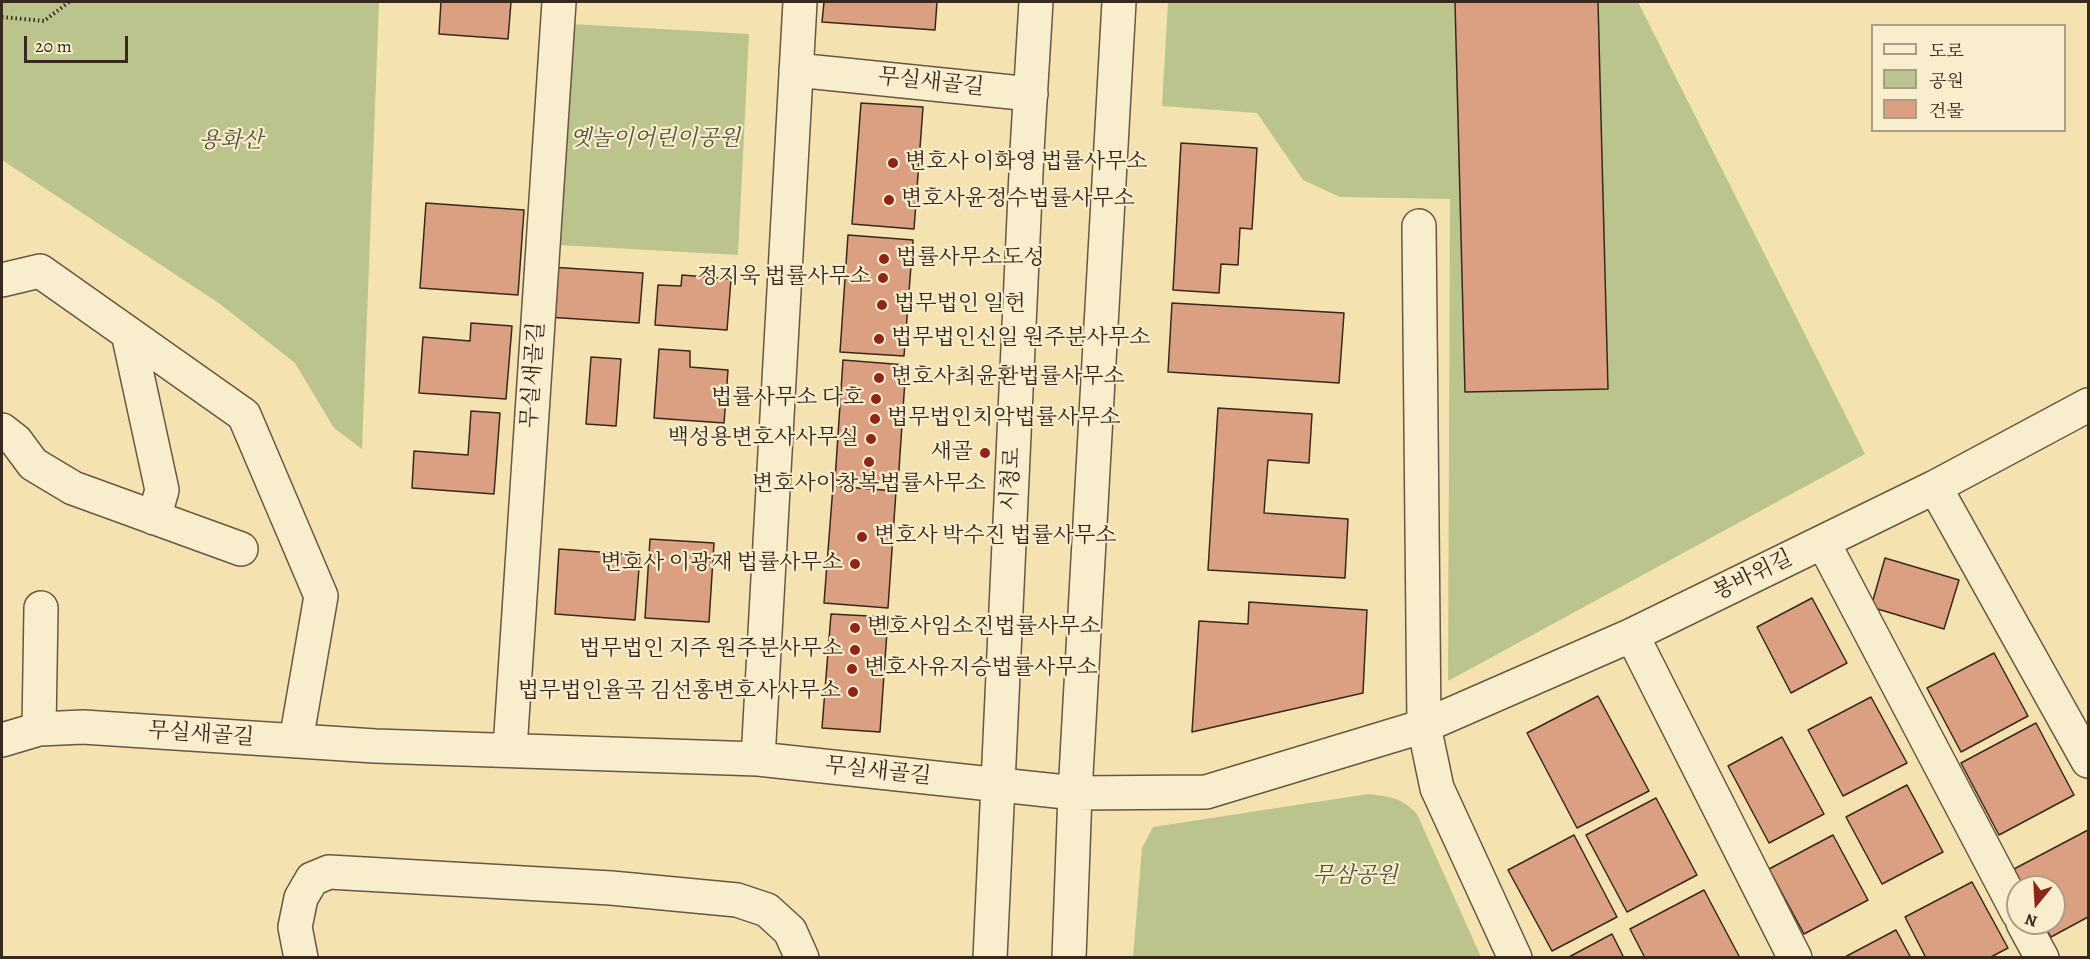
<!DOCTYPE html>
<html>
<head>
<meta charset="utf-8">
<style>
	body { margin:0 }
	#map { position:relative; width:2090px; height:959px; overflow:hidden; background:#f4e3b1; font-family:Alegreya,"Noto Serif KR",serif }
	canvas { display:block }
	.frame { position:absolute; inset:0; border:3px solid #39281e; pointer-events:none }
	.legend { position:absolute; left:1871px; top:24px; width:195px; height:108px; box-sizing:border-box; background:#f8edcc; border:2px solid #ac9e86; margin:0; padding:8px 10px; list-style:none; font-size:18px; color:#39281e }
	.legend li { display:flex; align-items:center; gap:12px; height:30px }
	.legend b { width:30px; border:2px solid #ac9e86 }
	.north { position:absolute; left:2006px; top:875px; width:60px; height:60px; box-sizing:border-box; background:#f8edcc; border:2px solid #ac9e86; border-radius:50%; rotate:198deg; font-size:16px; font-weight:700; line-height:24px; text-align:center; color:#39281e }
	.north::after { content:''; display:block; margin:auto; width:21px; height:27px; background:#8f2418; clip-path:polygon(50% 0,100% 100%,50% 72%,0 100%) }
	.scale { position:absolute; left:24px; top:36px; width:104px; height:27px; box-sizing:border-box; border:3px solid #39281e; border-top:0; padding-left:8px; font-size:18px; line-height:21px; white-space:nowrap; color:#39281e; -webkit-text-stroke:4px #f8edcc; paint-order:stroke }
</style>
</head>
<body>
<div id="map">
<canvas width="2090" height="959"></canvas>
<div class="frame"></div>
<ul class="legend">
<li><b style="height:8px;background:#f8edcc"></b>도로</li>
<li><b style="height:16px;background:#bbc48c"></b>공원</li>
<li><b style="height:16px;background:#daa081"></b>건물</li>
</ul>
<div class="north">N</div>
<div class="scale">20 m</div>
</div>
<script>
const context = document.querySelector('canvas').getContext('2d');
context.lineJoin = 'round';
function paint(path, color) { context.fillStyle = color; context.fill(path, 'evenodd'); }
function stroke(path, color, width, dash) { context.strokeStyle = color; context.lineWidth = width; context.lineCap = dash ? 'butt' : 'round'; context.setLineDash(dash || []); context.stroke(path); }
function drawText(font, color, halo, rows, align = 'center') {
  context.font = font + ' Alegreya,"Noto Serif KR",serif'; context.lineWidth = 4.5; context.setLineDash([]); context.textBaseline = 'middle'; context.strokeStyle = halo; context.fillStyle = color; for (const [text, x, y, turn = 0] of rows) {
    context.save(); context.translate(x, y); context.rotate((+turn || 0) * Math.PI / 180); context.textAlign = isNaN(turn) ? turn : align; if (halo) context.strokeText(text, 0, 0); context.fillText(text, 0, 0); context.restore();
  }
}
const green = new Path2D(`
	M2 2H379L362 449 334 428 295 363 220 304 2 160Z
	M1168 2H1638L1865 454 1448 681 1450 199 1340 197 1303 180 1257 113 1162 106Z
	M572 24 749 34 738 255 560 245Z
	M1368 794C1391 797 1401 797 1417 814L1481 957H1133L1142 848 1153 827Z`);
const building = new Path2D(`
	M441 2H511L508 39 439 34Z
	M824 2H937L935 30 822 22Z
	M1455 2H1598L1608 389 1465 392Z
	M861 103 923 107 914 229 852 224Z
	M1181 143 1257 148 1252 229 1240 228 1238 265 1221 264 1219 293 1173 290Z
	M426 203 524 210 518 295 420 288Z
	M848 235 913 240 904 356 840 352Z
	M550 267 643 273 639 323 547 317Z
	M682 275 731 279 727 330 655 325 658 285 681 286Z
	M1172 303 1344 313 1339 383 1168 372Z
	M471 323 512 326 506 399 419 393 423 337 470 341Z
	M659 349 690 351V367L728 370 724 423 654 418Z
	M591 357 621 359 616 426 586 424Z
	M843 360 906 365 898 484 835 480Z
	M1218 408 1312 414 1309 463 1268 460 1264 513 1348 519 1345 578 1208 570Z
	M471 411 500 413 494 494 412 488 414 451 468 455Z
	M833 486 896 491 888 608 824 603Z
	M650 539 714 543 709 622 645 618Z
	M559 549 640 555 635 620 555 614Z
	M1885 558 1959 580 1944 629 1871 607Z
	M1812 598 1847 663 1791 693 1757 627Z
	M1249 602 1367 610 1363 693 1192 732 1199 621 1248 624Z
	M831 614 888 617 880 732 822 728Z
	M1994 653 2028 716 1961 752 1927 688Z
	M1598 696 1649 791 1577 828 1527 733Z
	M1871 697 1907 763 1843 796 1808 730Z
	M2036 723 2074 795 1999 835 1961 763Z
	M1782 737 1824 814 1769 843 1728 766Z
	M1907 785 1943 852 1882 884 1846 817Z
	M1656 798 1697 875 1627 912 1586 835Z
	M2088 830V917L2051 937 2043 923H2054V887H2024L2014 869Z
	M1574 835 1617 917 1552 951 1508 870Z
	M1833 835 1868 900 1804 934 1769 869Z
	M1972 882 2008 948 1989 958H1926L1905 917Z
	M1704 890 1740 958H1645L1630 929Z
	M1896 930 1911 958H1843Z
	M1612 934 1624 958H1567Z`);
const path = new Path2D(`
	M2 17 44 21 69 2`);
const minor = new Path2D(`
	M796 70 1031 94
	M1419 226 1424 726 1437 788 1515 958
	M2 280 40 271 244 415 321 596 296 741
	M128 333 162 490 154 518
	M2 430 16 441 33 464 73 488 241 549
	M1935 487 2088 761
	M1823 542 2018 913
	M1632 635 1795 958
	M39 729 41 608
	M2 740 39 729 83 727 375 746 758 759 1075 793 1206 792 1424 726 1632 635 1935 487 2088 405
	M510 749 559 2
	M758 759 800 2
	M2023 923 2042 958
	M301 958 295 927 301 898 312 879 329 872 611 888 737 900 767 910 790 931 802 958
	M990 958 1027 151 1036 2
	M1069 958 1075 793 1119 2`);
const markers = [
	[893,163,6,"#8f2418"],
	[889,200,6,"#8f2418"],
	[884,259,6,"#8f2418"],
	[883,278,6,"#8f2418"],
	[882,305,6,"#8f2418"],
	[879,339,6,"#8f2418"],
	[879,378,6,"#8f2418"],
	[876,399,6,"#8f2418"],
	[875,419,6,"#8f2418"],
	[871,439,6,"#8f2418"],
	[985,453,6,"#8f2418"],
	[869,462,6,"#8f2418"],
	[862,537,6,"#8f2418"],
	[855,564,6,"#8f2418"],
	[855,628,6,"#8f2418"],
	[855,650,6,"#8f2418"],
	[852,669,6,"#8f2418"],
	[853,692,6,"#8f2418"]
];
const streetNames = [
	["무실새골길",931,83,6],
	["무실새골길",534,375,-86],
	["시청로",1012,479,-87],
	["봉바위길",1753,576,-26],
	["무실새골길",201,735,4],
	["무실새골길",878,772,6]
];
const parkNames = [
	["옛놀이어린이공원",655,140],
	["용화산",231,142],
	["무삼공원",1355,877]
];
const poiNames = [
	["변호사 이화영 법률사무소",905,163],
	["변호사윤정수법률사무소",901,200],
	["법률사무소도성",896,259],
	["정지욱 법률사무소",871,278,"right"],
	["법무법인 일헌",894,305],
	["법무법인신일 원주분사무소",891,339],
	["변호사최윤환법률사무소",891,378],
	["법률사무소 다호",864,399,"right"],
	["법무법인치악법률사무소",887,419],
	["백성용변호사사무실",859,439,"right"],
	["새골",973,453,"right"],
	["변호사이창복법률사무소",869,485,"center"],
	["변호사 박수진 법률사무소",874,537],
	["변호사 이광재 법률사무소",843,564,"right"],
	["변호사임소진법률사무소",867,628],
	["법무법인 지주 원주분사무소",843,650,"right"],
	["변호사유지승법률사무소",864,669],
	["법무법인율곡 김선홍변호사사무소",841,692,"right"]
];
paint(green, '#bbc48c');
paint(building, '#daa081');
stroke(building, '#39281e', 1.5);
stroke(minor, '#685743', 36);
stroke(path, '#39281e', 4, [1.5, 3]);
stroke(minor, '#f8edcc', 33);
for (const [x, y, r, color] of markers) { const dot = new Path2D(); dot.arc(x, y, r, 0, 2 * Math.PI); context.fillStyle = color; context.fill(dot); stroke(dot, '#f8edcc', 2); }
drawText('22px', '#39281e', '#f8edcc', streetNames);
drawText('italic 22px', '#5a4f3a', '#f8edcc', parkNames);
drawText('22px', '#39281e', '#f8edcc', poiNames, 'left');
</script>
</body>
</html>
